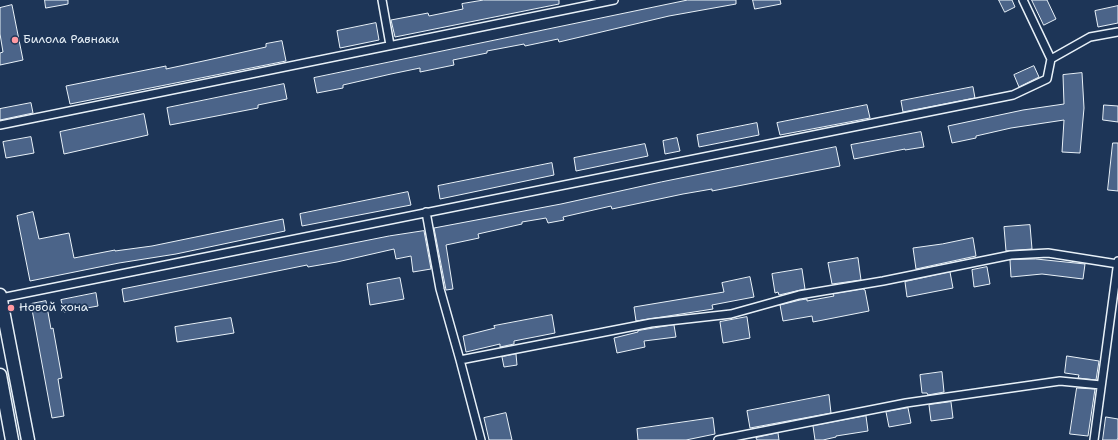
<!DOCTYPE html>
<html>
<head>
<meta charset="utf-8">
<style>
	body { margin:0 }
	canvas { display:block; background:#1d3557 }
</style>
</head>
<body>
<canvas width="1118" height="440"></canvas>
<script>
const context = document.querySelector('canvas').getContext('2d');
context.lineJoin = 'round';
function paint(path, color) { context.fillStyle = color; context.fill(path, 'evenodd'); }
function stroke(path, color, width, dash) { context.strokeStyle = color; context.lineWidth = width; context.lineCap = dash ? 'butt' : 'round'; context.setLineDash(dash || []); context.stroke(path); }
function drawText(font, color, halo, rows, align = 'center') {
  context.font = font + ' "Shantell Sans",sans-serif'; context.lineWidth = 3.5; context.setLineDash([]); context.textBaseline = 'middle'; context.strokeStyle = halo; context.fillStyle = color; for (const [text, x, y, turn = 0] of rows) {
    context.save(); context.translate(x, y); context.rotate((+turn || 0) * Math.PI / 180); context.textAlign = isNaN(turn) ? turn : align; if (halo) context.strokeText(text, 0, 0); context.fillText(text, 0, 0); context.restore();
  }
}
const building = new Path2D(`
	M45 0H68V4L46 8Z
	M484 0H559V4L395 37 391 20 428 13 429 16 463 9 462 4Z
	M688 0H736V4L669 16 559 42 558 39 525 46 524 44 487 51V53L453 60 454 65 420 72V68L391 74 343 85V88L317 93 314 78Z
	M753 0H780L781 4 755 9Z
	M999 0H1012L1015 7 1005 12Z
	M1032 0H1047L1056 19 1044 25Z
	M12 5 23 60 0 65V53L3 52 0 34V8Z
	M1118 6V23L1098 27 1095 11Z
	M376 23 379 40 340 48 337 31Z
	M282 41 286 61 70 104 66 86 166 66V69L208 60 266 47V44Z
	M1034 66 1039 77 1019 87 1014 75Z
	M1082 73 1084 108 1080 153 1062 152 1064 120 1011 128 976 136V138L952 143 948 126 1023 110 1064 104 1063 75Z
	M284 84 287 99 258 105V108L170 125 167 108Z
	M973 87 975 98 903 112 901 101Z
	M31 103 33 113 0 120V109Z
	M867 105 870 118 780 135 777 123Z
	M1104 105 1118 106V122L1103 120Z
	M144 114 148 135 64 154 60 132Z
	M757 123 759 135 699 147 697 135Z
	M921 132 924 147 905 150V149L854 159 851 145Z
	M31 137 34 153 6 158 3 142Z
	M677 138 680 151 665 154 663 141Z
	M1113 143H1118V191L1108 190Z
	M645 144 648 156 576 171 574 158Z
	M836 147 840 166 712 191V189L683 194 612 209 611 206 563 217 564 220 548 223 546 218 522 222V224L478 234 479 238 446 245 453 289 446 290 434 228 561 204 661 182Z
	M552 163 554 175 440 199 438 186Z
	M408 192 411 205 302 226 300 214Z
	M33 212 39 239 69 233 74 258 115 250V251L152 246 283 219 285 231 176 254 119 263 30 281 17 216Z
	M1030 225 1032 249 1006 251 1004 227Z
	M424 231 431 269 413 272 411 256 396 259 394 249 337 262 308 267 307 265 124 302 122 289 389 236Z
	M973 238 976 256 916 269 913 248 942 244Z
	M858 258 861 280 832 284 828 263Z
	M1036 259 1085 264 1083 279 1042 274 1011 277 1010 260Z
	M987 267 990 284 974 287 972 270Z
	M802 269 805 289 779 295 778 292 775 293 772 274Z
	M950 272 953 288 907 297 905 282Z
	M750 277 754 297 712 305 713 309 636 321 634 307 724 292 722 283Z
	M400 278 404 299 370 305 367 284Z
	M863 289 865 290 869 311 813 322 812 316 783 321 780 305 800 300 807 299V301L834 296 833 294Z
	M96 293 98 306 64 312 61 300Z
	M46 301 51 329 53 328 62 378 58 379 64 416 52 418 31 304Z
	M552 315 555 333 514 341V344L500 347V344L466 352 463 336 495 328 494 326Z
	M747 317 750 338 723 343 720 322Z
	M231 318 234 333 177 342 175 327Z
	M674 325 676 337 644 341 645 347 617 353 614 338 638 332V331Z
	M516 354 517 365 504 367 502 357Z
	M1067 356 1099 361 1096 380 1078 378 1079 375 1065 373Z
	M942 372 944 392 928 395 927 393H922L920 375Z
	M1077 388 1095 389 1088 436 1070 434Z
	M829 395 831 413 750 428 747 411Z
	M951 402 953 418 931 421 929 405Z
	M908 408 911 423 889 427 886 412Z
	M506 413 512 440H489L484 418Z
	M866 416 868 431 836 436V437L823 440H815L813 426Z
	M1106 417 1118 419V438L1117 440H1103Z
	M713 418 715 434 686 440H638L637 429Z
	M778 433 779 440H757L756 438Z`);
const minor = new Path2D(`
	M382 0 390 45
	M1023 0 1051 59
	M0 125 614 0
	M426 212 440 289 460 360 481 440
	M1 298 1013 95 1047 79 1051 59 1090 37 1118 32
	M460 360 651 323 731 314 799 295 883 281 1011 255 1048 253 1118 264
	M718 440 906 403 1060 381 1101 385
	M1094 440 1118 261`);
const primary = new Path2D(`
	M0 295 28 440
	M0 375 12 440`);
const markers = [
	[15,40,4,"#ff9aa2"],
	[11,308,4,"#ff9aa2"]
];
const poiNames = [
	["Билола Равнаки",23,40],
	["Новой хона",19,308]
];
paint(building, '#4b6489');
stroke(building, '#e8f1f8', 1);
stroke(minor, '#e8f1f8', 10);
stroke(primary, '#e8f1f8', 15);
stroke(minor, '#1d3557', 7);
stroke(primary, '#1d3557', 12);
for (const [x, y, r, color] of markers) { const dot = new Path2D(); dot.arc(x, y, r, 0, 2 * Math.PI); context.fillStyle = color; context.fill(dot); stroke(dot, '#1d3557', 1.5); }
drawText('12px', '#e8f1f8', '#1d3557', poiNames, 'left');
</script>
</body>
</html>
